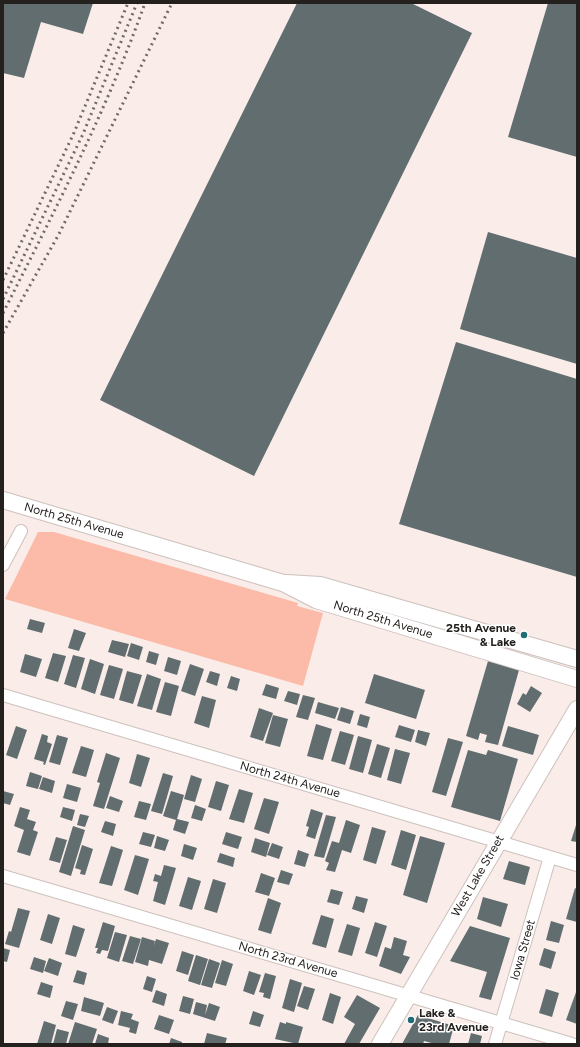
<!DOCTYPE html>
<html>
<head>
<meta charset="utf-8">
<style>
	body { margin:0 }
	#map { position:relative; width:580px; height:1047px; overflow:hidden; background:#faede9; font-family:Figtree,sans-serif }
	canvas { display:block }
	.frame { position:absolute; inset:0; border:4px solid #24201e; pointer-events:none }
</style>
</head>
<body>
<div id="map">
<canvas width="580" height="1047"></canvas>
<div class="frame"></div>
</div>
<script>
const context = document.querySelector('canvas').getContext('2d');
context.lineJoin = 'round';
function paint(path, color) { context.fillStyle = color; context.fill(path, 'evenodd'); }
function stroke(path, color, width, dash) { context.strokeStyle = color; context.lineWidth = width; context.lineCap = dash ? 'butt' : 'round'; context.setLineDash(dash || []); context.stroke(path); }
function drawText(font, color, halo, rows, align = 'center') {
  context.font = font + ' Figtree,sans-serif'; context.lineWidth = 3; context.setLineDash([]); context.textBaseline = 'middle'; context.strokeStyle = halo; context.fillStyle = color; for (const [text, x, y, turn = 0] of rows) {
    context.save(); context.translate(x, y); context.rotate((+turn || 0) * Math.PI / 180); context.textAlign = isNaN(turn) ? turn : align; if (halo) context.strokeText(text, 0, 0); context.fillText(text, 0, 0); context.restore();
  }
}
const green = new Path2D(`
	M38 532H54L298 603 297 606 323 613 303 686 5 599Z`);
const building = new Path2D(`
	M3 3H93L83 34 41 22 24 78 3 73Z
	M297 3H411L472 33 254 476 100 400Z
	M548 3H577V157L508 137Z
	M488 232 577 258V364L460 329Z
	M456 342 577 379V577L399 524Z
	M30 619 45 623 42 633 27 629Z
	M74 629 86 633 79 651 68 648Z
	M112 640 129 644 125 657 108 652Z
	M131 643 143 647 139 660 127 656Z
	M149 651 159 654 156 665 146 662Z
	M53 653 66 656 58 682 45 678Z
	M25 654 42 659 36 677 20 672Z
	M73 655 85 658 76 688 64 684Z
	M168 657 181 661 177 675 164 671Z
	M90 659 104 664 95 694 81 689Z
	M488 661 519 670 498 745 485 742 487 735 480 733 478 740 466 736Z
	M190 664 204 669 195 696 181 691Z
	M109 665 123 669 114 699 100 695Z
	M127 671 142 675 133 704 119 700Z
	M210 671 220 674 217 686 206 682Z
	M147 674 161 679 152 710 137 706Z
	M374 674 425 690 416 719 365 703Z
	M231 676 240 679 237 691 227 688Z
	M165 682 179 686 171 716 156 712Z
	M266 684 279 688 276 699 262 695Z
	M531 686 542 693 530 712 517 704 523 693 526 695Z
	M288 691 300 694 297 705 284 701Z
	M303 695 315 698 308 720 296 717Z
	M202 696 216 700 209 728 194 723Z
	M318 702 339 708 335 719 315 713Z
	M341 707 354 711 350 724 337 720Z
	M259 708 273 713 263 741 250 737Z
	M360 714 370 717 367 728 357 725Z
	M273 715 288 719 280 747 265 743Z
	M316 724 332 729 323 760 307 756Z
	M399 725 415 730 411 742 395 737Z
	M16 726 27 730 17 759 6 755Z
	M508 726 539 735 533 755 502 746Z
	M418 730 430 733 426 746 415 742Z
	M340 731 354 735 345 765 331 761Z
	M42 734 48 736 47 742 52 744 45 765 43 764 44 762 34 759Z
	M57 735 68 738 60 765 49 762Z
	M358 736 372 740 363 773 349 769Z
	M448 738 463 742 446 796 432 792Z
	M377 744 390 748 381 778 368 774Z
	M81 746 94 750 86 777 72 773Z
	M395 749 410 753 401 784 387 780Z
	M468 750 486 755 488 750 518 759 500 821 451 807Z
	M106 753 120 758 104 809 93 806 100 783 97 782Z
	M137 754 150 758 141 787 129 783Z
	M30 772 42 776 38 789 26 786Z
	M163 773 173 776 162 814 151 811Z
	M191 775 202 779 195 802 184 799Z
	M43 777 55 781 52 793 39 789Z
	M216 781 229 785 221 811 208 807Z
	M67 784 81 788 77 802 63 798Z
	M239 789 253 793 244 823 229 819Z
	M3 791 14 794 10 805 3 803Z
	M171 791 184 795 177 819 189 822 185 834 173 830 176 820 163 816Z
	M110 796 123 801 119 812 106 808Z
	M264 798 279 802 269 834 254 829Z
	M139 801 151 804 146 820 134 817Z
	M195 805 206 809 202 821 191 818Z
	M20 807 30 810 27 819 36 822 33 830 38 832 30 856 17 852 24 830 14 826Z
	M63 807 75 810 72 821 60 817Z
	M311 809 323 813 315 839 306 836 309 827 306 826Z
	M80 814 89 816 85 827 77 825Z
	M326 815 336 817 324 858 314 856Z
	M346 820 360 825 351 853 342 850 335 872 326 870 329 863 325 861 332 841 339 843Z
	M105 821 116 824 113 836 101 832Z
	M577 822V842L571 841Z
	M73 826 85 830 71 876 59 872Z
	M372 827 386 831 376 864 363 860Z
	M401 830 416 835 406 870 391 865Z
	M143 832 155 835 151 847 139 844Z
	M226 832 242 837 238 849 222 844Z
	M157 836 169 840 165 851 154 848Z
	M420 836 445 843 427 903 403 895Z
	M56 837 67 840 60 863 49 860Z
	M255 838 270 843 266 857 251 852Z
	M272 843 283 847 279 859 267 855Z
	M184 844 197 848 193 860 181 856Z
	M82 845 93 849 85 875 80 874 81 870 75 868Z
	M111 846 123 850 112 886 99 883Z
	M298 850 309 854 305 867 294 864Z
	M220 853 235 858 233 867 217 862Z
	M135 855 149 859 138 895 124 890Z
	M509 861 530 867 525 885 503 879Z
	M164 865 176 868 165 905 153 901 158 882 153 881 155 874 161 876Z
	M281 870 293 874 289 885 277 882Z
	M261 873 275 878 269 896 255 892Z
	M188 877 201 881 192 910 179 906Z
	M213 879 226 883 217 913 204 909Z
	M575 888 577 889V922L566 919Z
	M331 889 343 892 339 905 327 902Z
	M356 896 368 899 364 913 352 909Z
	M483 897 508 904 501 927 477 919Z
	M268 898 281 903 271 934 258 930Z
	M18 908 30 911 19 948 5 944 9 931 11 932Z
	M48 914 60 918 52 944 40 940Z
	M321 915 334 919 326 948 312 944Z
	M551 921 564 925 559 943 546 940Z
	M103 922 115 926 108 951 102 950 100 954 96 953 98 948H95Z
	M375 922 387 926 377 957 365 953Z
	M347 924 360 928 352 956 338 952Z
	M73 925 85 929 76 957 65 954Z
	M470 926 510 938 491 1000 479 997 487 972 450 961Z
	M115 932 127 935 119 962 107 958Z
	M130 936 141 939 133 964 122 961Z
	M142 937 155 941 154 946 156 939 169 943 162 964 149 960 148 966 135 962Z
	M394 937 407 941 403 955 410 957 401 974 379 966 385 947 391 949Z
	M3 948 10 950 7 962 3 961Z
	M544 948 556 952 551 969 539 965Z
	M182 951 194 955 188 975 176 971Z
	M196 955 208 959 200 985 188 981Z
	M34 957 46 961 43 973 30 969Z
	M49 958 62 963 58 976 44 971Z
	M209 959 220 963 212 988 201 985Z
	M222 960 233 964 226 986 215 983Z
	M77 970 87 973 84 985 73 982Z
	M249 971 261 975 254 995 243 991Z
	M265 973 276 976 270 999 263 997 264 993 259 992Z
	M147 976 156 979 152 992 143 989Z
	M290 979 302 983 294 1012 282 1008Z
	M41 982 53 986 50 998 37 994Z
	M304 986 315 989 308 1010 297 1006Z
	M546 989 559 993 552 1017 539 1013Z
	M156 990 167 994 164 1006 152 1002Z
	M576 992H577V1024L566 1020Z
	M330 993 341 997 333 1024 322 1020Z
	M357 995 380 1008 359 1044H344L355 1024 344 1017Z
	M183 996 194 999 190 1014 179 1011Z
	M84 997 104 1003 100 1016 81 1011Z
	M66 1001 78 1004 73 1020 61 1016Z
	M196 1002 207 1005 205 1015 209 1003 220 1007 215 1021 193 1014Z
	M107 1007 118 1011 113 1024 102 1020Z
	M121 1011 133 1014 131 1019 139 1022 136 1034 129 1032 130 1028 118 1025Z
	M253 1011 264 1015 260 1027 249 1024Z
	M159 1015 174 1020 169 1034 154 1029Z
	M418 1015 454 1026 449 1044H435L424 1041 423 1044H402Z
	M44 1021 56 1025 51 1044H37Z
	M75 1022 97 1029 92 1044H68Z
	M280 1022 286 1024V1022L303 1027 298 1044 275 1039Z
	M57 1029 69 1032 66 1044H53Z
	M207 1033 227 1038 225 1044H204Z
	M471 1033 482 1036 480 1044H468Z
	M98 1034 109 1038 108 1044H95Z
	M171 1038 182 1042V1044H169Z`);
const minor = new Path2D(`
	M3 565 21 531
	M3 695 577 865
	M3 876 572 1044
	M495 1044 550 857`);
const major = new Path2D(`
	M3 500 283 583 316 600 577 679
	M287 583 320 585 577 659
	M380 1044 577 709`);
const rail = new Path2D(`
	M3 280 73 135 128 3
	M3 299 83 134 137 3
	M3 313C54 212 107 110 145 3
	M3 333 59 234 172 3`);
const markers = [
	[524,635,4,"#226c75"],
	[411,1020,4,"#226c75"]
];
const streetNames = [
	["North 25th Avenue",74,521,16],
	["North 25th Avenue",383,620,17],
	["North 24th Avenue",290,780,16],
	["West Lake Street",478,876,-60],
	["Iowa Street",523,950,-74],
	["North 23rd Avenue",288,960,16]
];
const poiNames = [
	["25th Avenue",516,628],
	["& Lake",516,642],
	["Lake &",419,1013,"left"],
	["23rd Avenue",419,1027,"left"]
];
paint(green, '#fbbba8');
paint(building, '#616d6f');
stroke(minor, '#cdc1bd', 14);
stroke(major, '#cdc1bd', 18);
stroke(minor, '#fff', 12);
stroke(major, '#fff', 16);
stroke(rail, '#716a67', 3, [2, 4]);
for (const [x, y, r, color] of markers) { const dot = new Path2D(); dot.arc(x, y, r, 0, 2 * Math.PI); context.fillStyle = color; context.fill(dot); stroke(dot, '#fff', 1.5); }
drawText('12px', '#24201e', '#fff', streetNames);
drawText('bold 12px', '#24201e', '#fff', poiNames, 'right');
</script>
</body>
</html>
